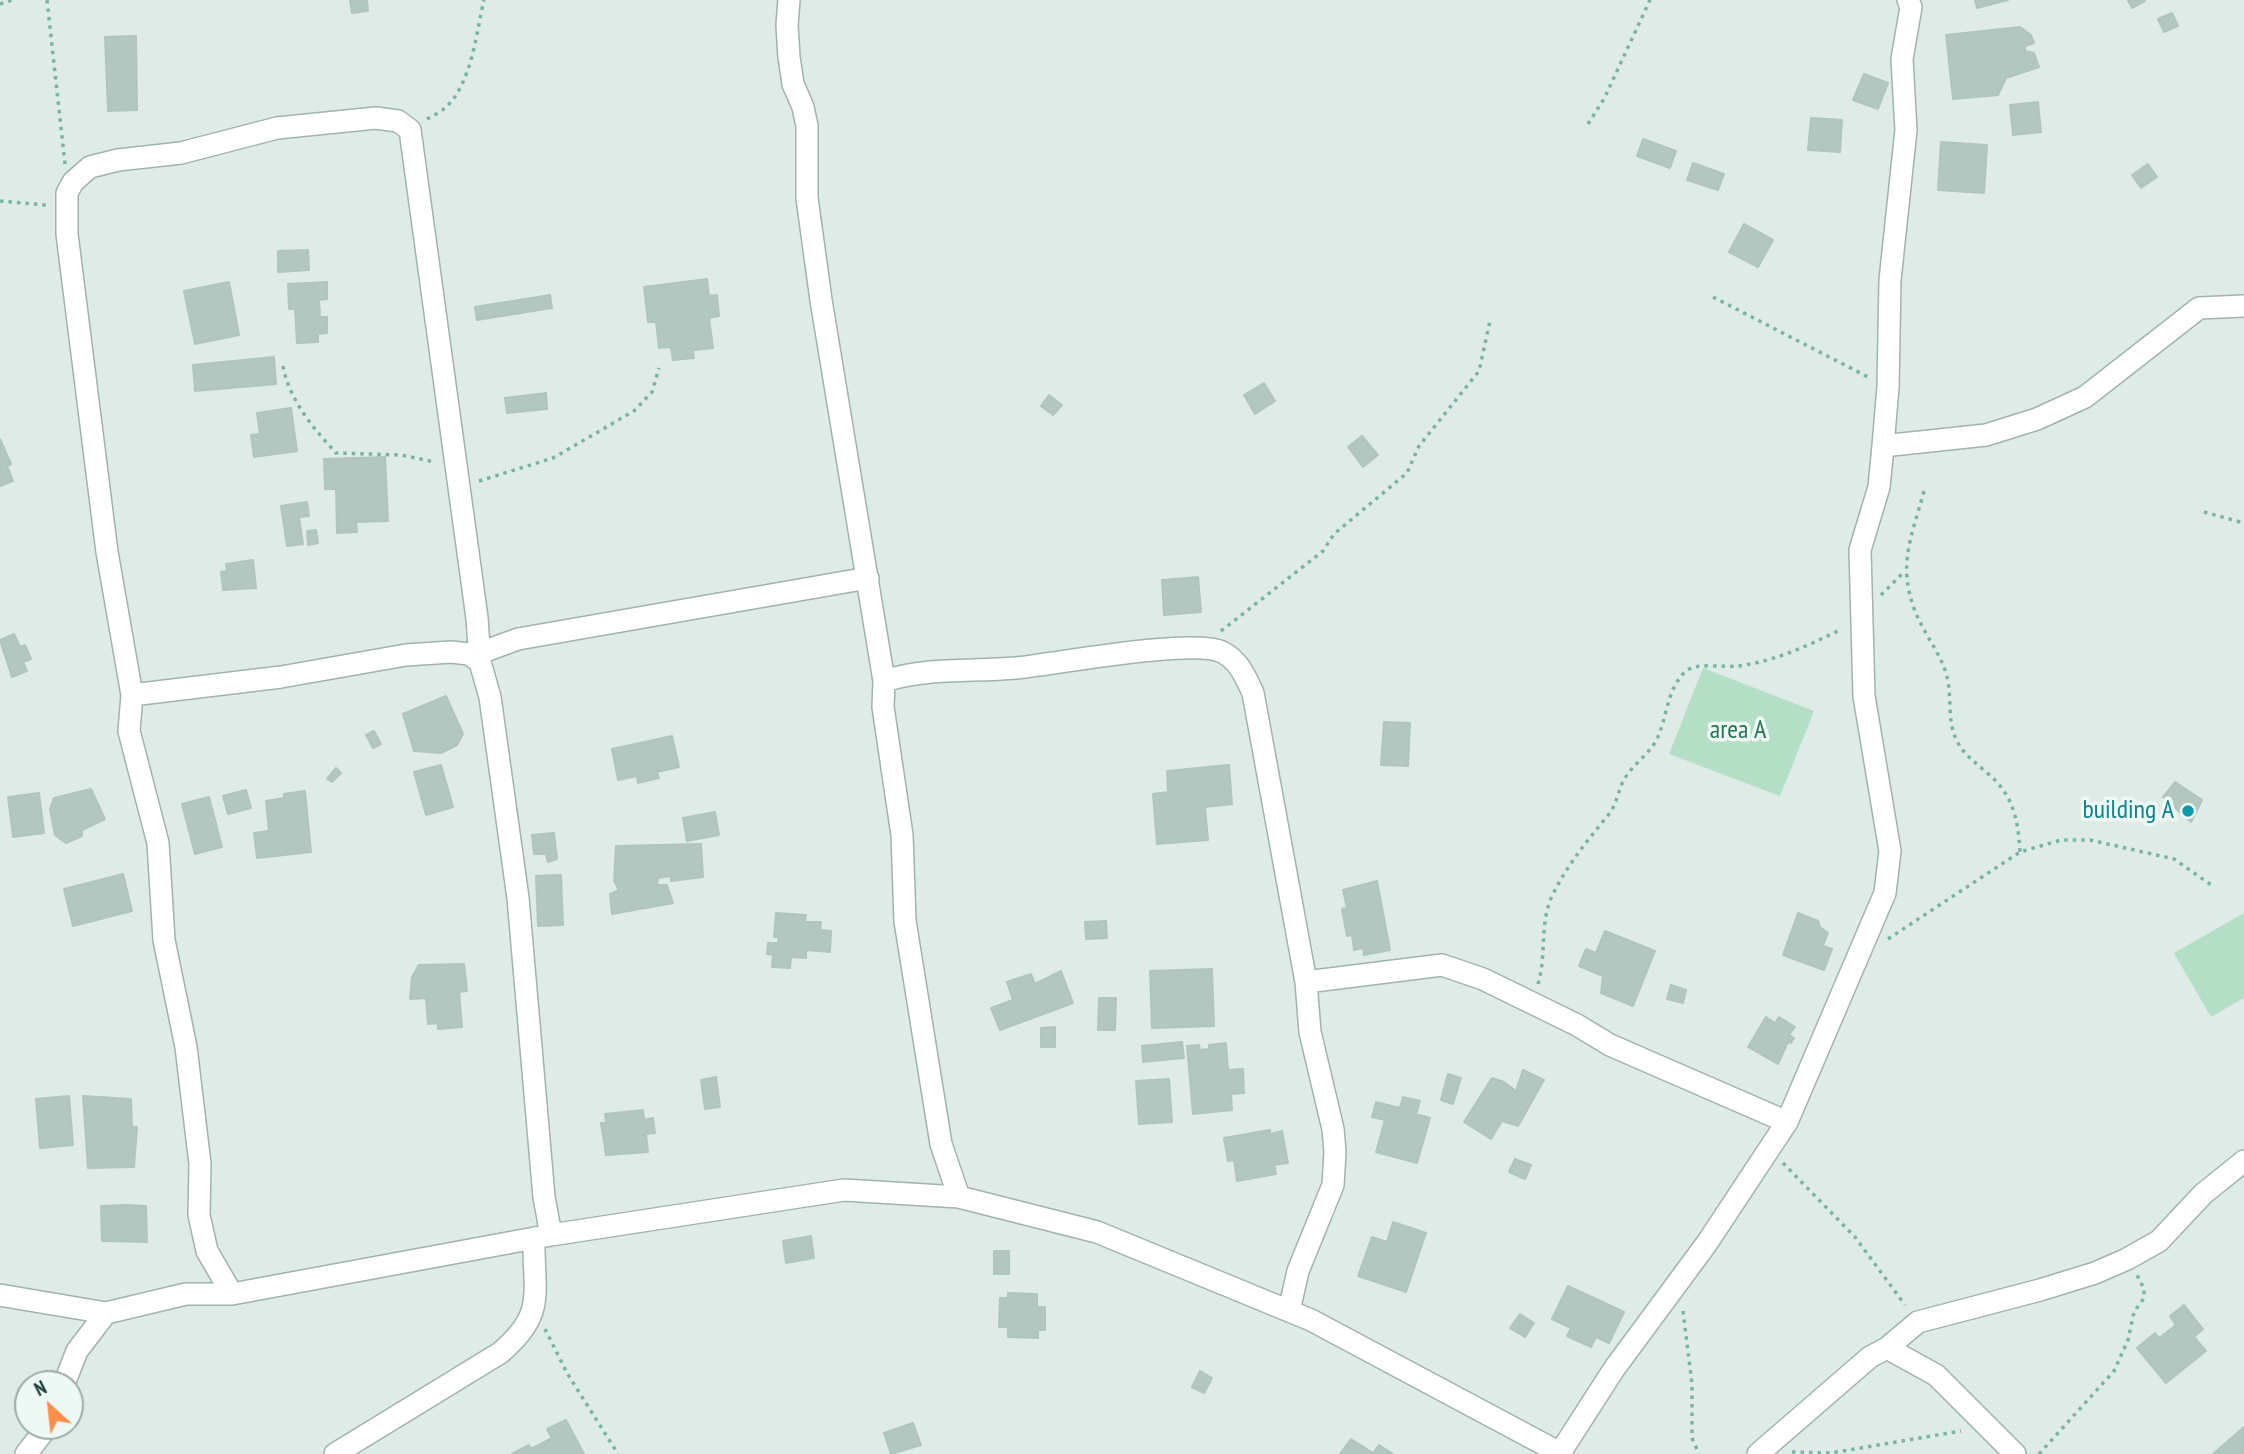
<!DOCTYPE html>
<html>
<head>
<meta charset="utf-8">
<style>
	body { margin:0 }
	#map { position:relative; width:2244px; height:1454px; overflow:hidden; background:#deebe7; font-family:"PT Sans Narrow",sans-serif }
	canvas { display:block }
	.north { position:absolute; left:14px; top:1370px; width:70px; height:70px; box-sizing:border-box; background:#eef8f4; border:2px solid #9bada9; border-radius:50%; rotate:333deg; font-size:19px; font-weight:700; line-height:28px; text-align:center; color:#1e3c38 }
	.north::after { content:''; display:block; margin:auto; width:24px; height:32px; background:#fe8f49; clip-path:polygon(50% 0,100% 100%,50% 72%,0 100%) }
</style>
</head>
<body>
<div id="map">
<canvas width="2244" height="1454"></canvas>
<div class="north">N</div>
</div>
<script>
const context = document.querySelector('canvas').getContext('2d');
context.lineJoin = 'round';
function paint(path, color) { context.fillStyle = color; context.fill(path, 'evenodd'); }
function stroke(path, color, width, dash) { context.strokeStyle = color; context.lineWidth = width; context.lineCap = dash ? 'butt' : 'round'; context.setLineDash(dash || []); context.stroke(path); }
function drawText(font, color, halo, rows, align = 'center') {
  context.font = font + ' "PT Sans Narrow",sans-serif'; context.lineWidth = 7; context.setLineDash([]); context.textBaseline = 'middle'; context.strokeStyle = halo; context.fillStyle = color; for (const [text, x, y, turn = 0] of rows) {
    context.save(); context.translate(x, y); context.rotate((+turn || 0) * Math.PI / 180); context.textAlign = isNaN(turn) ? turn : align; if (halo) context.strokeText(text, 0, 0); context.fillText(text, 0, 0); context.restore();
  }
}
const green = new Path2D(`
	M1703 668 1814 711 1780 796 1669 754Z
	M2244 913V998L2211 1017 2174 953Z`);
const building = new Path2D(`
	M350 0H367L368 11 352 13Z
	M1975 0H2008L1977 8Z
	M2128 0H2144L2145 1 2132 8Z
	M2172 13 2178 26 2164 32 2158 19Z
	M2020 27 2031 35 2034 43 2025 46V51L2034 53 2039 67 2006 78 1998 95 1953 99 1946 35Z
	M136 36 137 110 108 111 105 37Z
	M1864 74 1888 83 1878 109 1853 100Z
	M2038 102 2041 132 2013 135 2010 105Z
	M1811 118 1842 120 1840 152 1808 150Z
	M1643 139 1676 151 1670 168 1637 156Z
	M1941 142 1987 145 1984 193 1938 190Z
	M1693 163 1724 174 1718 190 1687 180Z
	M2148 164 2157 177 2141 188 2132 175Z
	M1744 224 1773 240 1758 267 1729 252Z
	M308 250 309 270 278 272V251Z
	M707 279 709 296 717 295 719 316 709 318 713 348 693 350 694 358 673 360 671 347 659 348 656 322H648L644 287Z
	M229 282 239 335 195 344 184 291Z
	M327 282V299L319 300 320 317H327V333L318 334V342L297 343 295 309H289L288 284Z
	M550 295 552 308 477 320 475 307Z
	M274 357 276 384 195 391 193 365Z
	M1264 383 1275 401 1255 414 1244 395Z
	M546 393 547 409 507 413 505 398Z
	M1049 395 1062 405 1053 415 1041 406Z
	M291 408 297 451 254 457 251 435 260 434 257 413Z
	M1362 436 1378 455 1363 467 1348 447Z
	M0 439 11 464 7 466 13 481 0 486Z
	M385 457 388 521 356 522 357 532 337 533 336 489H325L324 459Z
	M307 502 309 516 299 517 303 544 287 546 281 506Z
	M316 530 318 543 308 545 307 531Z
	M253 560 256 588 223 590 221 572 227 571 226 564Z
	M1198 577 1201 612 1164 615 1162 580Z
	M14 634 20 647 25 645 31 659 23 662 27 671 12 677 0 640Z
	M446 696 463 734 457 745 441 753 414 751 403 714Z
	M1384 722 1410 723 1408 766 1381 765Z
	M374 731 381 744 373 748 366 735Z
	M672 736 679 767 657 772 659 778 638 783 637 776 618 780 612 749Z
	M441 765 453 807 426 815 414 772Z
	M1229 765 1232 804 1205 807 1208 840 1157 844 1153 794 1168 792 1167 771Z
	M336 768 341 773 332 782 327 779Z
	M2175 782 2202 800 2191 822 2163 797Z
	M91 789 105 819 82 830V836L66 843 55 835 50 809 54 798Z
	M246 790 251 808 228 814 223 796Z
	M305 791 311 852 257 858 254 833 269 831 266 801 284 798V794Z
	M39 793 44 833 13 837 8 797Z
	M209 797 222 847 195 854 182 804Z
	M715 812 719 835 687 841 683 818Z
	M554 833 557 859 548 862 546 854H534L532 835Z
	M701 844 703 877 671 881V876L658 878 657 885H667L673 903 612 914 610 894 619 890 614 881 616 846Z
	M123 874 132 911 73 926 64 889Z
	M561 875 563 925 538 926 536 876Z
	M1377 881 1390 950 1364 955 1363 948 1354 950 1352 935 1347 936 1342 909 1347 908 1343 890Z
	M776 913 806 915 805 922H821L820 930 831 931 830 952 806 950V958L791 957 790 968 772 967 773 955 767 954 768 943H778L779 937H774Z
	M1798 913 1818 921 1820 927 1828 933 1823 946 1832 949 1824 970 1783 955Z
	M1106 921 1107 938 1086 939 1085 922Z
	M1605 931 1655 951 1633 1006 1601 993 1603 976 1579 966 1586 949 1596 953Z
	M464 964 467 991 459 992 462 1027 438 1029V1023L428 1024 426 998 410 999 412 977 419 965Z
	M1212 969 1214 1026 1152 1028 1150 971Z
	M1061 971 1073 1003 1000 1030 991 1008 1013 1000 1007 982 1031 974 1035 984Z
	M1671 985 1686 990 1683 1003 1667 999Z
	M1099 998H1116L1115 1030H1098Z
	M1766 1017 1775 1023 1779 1017 1795 1027 1789 1035 1794 1038 1791 1043 1788 1042 1778 1064 1748 1047Z
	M1055 1027V1047H1041V1028Z
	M1182 1042 1184 1058 1143 1062 1142 1046Z
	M1226 1043 1228 1070 1243 1069 1244 1093 1231 1094 1232 1110 1193 1114 1187 1046 1199 1045 1200 1050 1209 1049V1045Z
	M1523 1070 1544 1080 1518 1126 1502 1121 1491 1139 1464 1122 1492 1078 1504 1082 1516 1091Z
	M1448 1074 1461 1078 1453 1104 1441 1100Z
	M716 1077 720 1107 705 1109 701 1080Z
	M1169 1079 1172 1122 1139 1124 1136 1081Z
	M69 1096 73 1145 40 1148 36 1099Z
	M83 1096 131 1099 132 1127H137L134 1167 88 1168Z
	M1403 1097 1420 1101 1416 1114 1430 1118 1417 1163 1376 1152 1385 1120 1372 1117 1376 1102 1400 1108Z
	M643 1110 644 1120 653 1118 655 1133 646 1134 648 1152 606 1155 601 1123H606L605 1114Z
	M1270 1130V1134L1282 1131 1288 1163 1274 1165 1276 1174 1237 1181 1234 1160 1228 1161 1224 1138Z
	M1515 1159 1531 1165 1525 1179 1509 1172Z
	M126 1205 146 1206 147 1242 102 1241 101 1206Z
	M1393 1222 1426 1233 1406 1292 1358 1276 1372 1237 1387 1242Z
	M811 1236 814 1258 786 1263 783 1241Z
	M994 1251H1009V1274H994Z
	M1568 1286 1624 1312 1609 1343 1596 1337 1591 1347 1567 1336 1571 1328 1552 1319Z
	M1008 1293 1037 1294V1307H1045V1330H1038V1338L1008 1337V1327H999L1000 1298H1008Z
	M2184 1305 2203 1329 2194 1337 2206 1351 2166 1383 2137 1348 2155 1333 2159 1338 2176 1325 2170 1316Z
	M1520 1314 1534 1323 1525 1337 1510 1328Z
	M1200 1371 1212 1378 1204 1393 1192 1387Z
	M566 1420 584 1454H512L529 1445 531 1449 552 1438 547 1429Z
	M913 1423 921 1445 891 1454 884 1433Z
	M2244 1427V1454H2213Z
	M1351 1439 1373 1453 1379 1445 1393 1454H1340Z`);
const path = new Path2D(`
	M47 0 65 164
	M0 4 12 0
	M427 119C433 116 440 112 445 108 472 84 476 33 484 0
	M1588 124 1604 99 1650 0
	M0 201 46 205
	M1713 297 1868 377
	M283 366C289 400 314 429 336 453L401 455 435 462
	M479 481 553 458 634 411 652 392 659 368
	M1924 491C1912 536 1897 565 1915 611 1923 632 1939 651 1946 673 1953 696 1946 720 1957 741 1964 755 1975 762 1986 772 2013 794 2018 818 2020 852
	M2204 512 2244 523
	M1881 595 1904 572
	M1221 631 1323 551 1334 534 1407 473 1419 446 1479 371 1490 321
	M1888 939 2020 852 2061 840H2090L2174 859 2214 887
	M1538 984C1547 955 1539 925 1552 896 1567 865 1588 840 1609 814 1618 803 1618 787 1627 775 1636 762 1649 754 1657 739 1667 718 1667 688 1686 671 1697 662 1723 668 1738 666 1776 661 1807 646 1842 629
	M1783 1163 1855 1237 1905 1305
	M1683 1311 1692 1384V1438L1699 1454
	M545 1329 567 1373 618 1454
	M1792 1452 1831 1453 1961 1431
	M2039 1454 2114 1371 2128 1340 2134 1312 2144 1298V1289L2137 1275`);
const minor = new Path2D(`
	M789 0 787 25 789 57 793 84 803 107 807 126V198L821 300 884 681 883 707 902 835 905 921 941 1144 959 1197
	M1883 446 1986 435 2037 419 2085 397 2199 308 2244 306
	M480 653 518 639 868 578
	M884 681C928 667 971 672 1016 668 1055 664 1194 638 1222 652 1239 660 1246 678 1253 693L1306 982 1310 1032 1333 1129 1335 1152 1333 1185 1298 1271 1289 1311
	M132 695 281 677 406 655 451 652 469 654 480 662
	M1306 982 1442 965 1483 979 1577 1025 1610 1045 1787 1122
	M232 1294 207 1251 199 1215 200 1164 186 1047 164 940 158 843 129 731 132 695 107 552 67 234V193L73 182 90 167 118 160 181 153 277 128 376 118 398 121 410 130 477 618 480 662 490 697 518 898 544 1197 551 1235
	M0 1295 106 1313 186 1294H232L551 1235 844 1190 959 1197 1097 1232 1311 1320 1562 1454
	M1887 1348 1918 1322 2040 1290 2095 1273 2127 1259 2159 1241 2203 1194 2244 1161
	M64 1384 77 1351 106 1313
	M1560 1453 1614 1369 1707 1243 1787 1122 1885 893 1890 851 1864 696 1860 550 1879 487 1883 446 1888 387 1890 280 1906 130 1902 59 1911 7 1908 0
	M26 1454 48 1426
	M335 1454 500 1353C547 1313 533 1294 534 1238
	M1758 1454 1870 1357 1887 1348 1936 1375 2015 1454`);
const markers = [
	[2188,811,7,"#0f9aa8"]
];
const parkNames = [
	["area A",1738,731]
];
const cultureNames = [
	["building A",2174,811]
];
paint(green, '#b4dfc6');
paint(building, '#b3c6c0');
stroke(building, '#b0c5bf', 2);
stroke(minor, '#a1b3af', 24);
stroke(path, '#7bb2a8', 3.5, [3.5, 5]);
stroke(minor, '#fff', 21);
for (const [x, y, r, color] of markers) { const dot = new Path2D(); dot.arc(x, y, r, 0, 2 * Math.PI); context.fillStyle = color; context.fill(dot); stroke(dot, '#eef8f4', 2.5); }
drawText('26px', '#257650', '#eef8f4', parkNames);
drawText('26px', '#0d838f', '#eef8f4', cultureNames, 'right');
</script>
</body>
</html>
